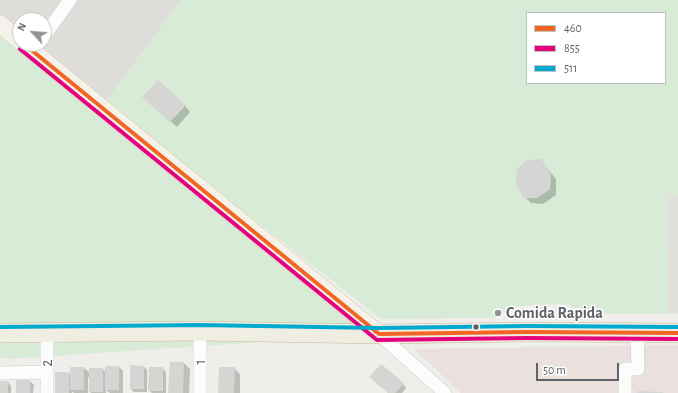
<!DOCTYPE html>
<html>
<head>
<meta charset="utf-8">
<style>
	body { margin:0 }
	#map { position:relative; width:678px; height:393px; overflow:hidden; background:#efeeea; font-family:"Alegreya Sans",sans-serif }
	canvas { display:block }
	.legend { position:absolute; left:526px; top:12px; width:140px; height:72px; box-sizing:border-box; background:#fff; border:1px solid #bfc1c3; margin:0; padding:5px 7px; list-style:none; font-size:12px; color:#5f6368 }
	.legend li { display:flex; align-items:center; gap:8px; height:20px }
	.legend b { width:20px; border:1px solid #bfc1c3 }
	.north { position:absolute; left:12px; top:12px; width:40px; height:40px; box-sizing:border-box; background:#fff; border:1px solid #bfc1c3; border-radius:50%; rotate:296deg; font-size:11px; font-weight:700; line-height:16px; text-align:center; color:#5f6368 }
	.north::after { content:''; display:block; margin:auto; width:14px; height:18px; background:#919496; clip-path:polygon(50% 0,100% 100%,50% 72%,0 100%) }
	.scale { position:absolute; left:536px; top:363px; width:83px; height:18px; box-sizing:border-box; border:2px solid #5f6368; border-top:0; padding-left:5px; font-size:12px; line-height:14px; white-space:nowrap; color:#5f6368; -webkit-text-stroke:3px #fff; paint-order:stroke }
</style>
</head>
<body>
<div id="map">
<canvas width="678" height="393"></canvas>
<ul class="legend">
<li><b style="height:5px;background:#f26522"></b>460</li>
<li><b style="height:5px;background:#e5007d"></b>855</li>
<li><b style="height:5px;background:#00a9ce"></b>511</li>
</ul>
<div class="north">N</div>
<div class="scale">50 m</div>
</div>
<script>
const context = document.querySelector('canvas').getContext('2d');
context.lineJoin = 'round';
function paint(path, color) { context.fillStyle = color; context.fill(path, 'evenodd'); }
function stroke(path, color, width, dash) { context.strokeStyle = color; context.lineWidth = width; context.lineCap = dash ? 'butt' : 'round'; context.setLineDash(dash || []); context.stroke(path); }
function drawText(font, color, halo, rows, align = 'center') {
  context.font = font + ' "Alegreya Sans",sans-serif'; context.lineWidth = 3; context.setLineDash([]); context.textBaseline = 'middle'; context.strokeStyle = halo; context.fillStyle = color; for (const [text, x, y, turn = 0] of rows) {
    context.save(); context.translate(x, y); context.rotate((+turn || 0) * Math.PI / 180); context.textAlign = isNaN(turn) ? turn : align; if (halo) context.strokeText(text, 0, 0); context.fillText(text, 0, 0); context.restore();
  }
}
const industrial = new Path2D(`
	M0 0H181L105 103 35 44H44V20H20V32L0 15Z`);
const education = new Path2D(`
	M667 195H678V314H668Z`);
const medical = new Path2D(`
	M678 345V393H461L414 349Z`);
const green = new Path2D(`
	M181 0H678V195H667L668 314H587L566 304 520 306 493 318 381 319 116 112 379 334 11 359 0 358V15L105 103ZM527 13H665V83H527Z`);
const shadow = new Path2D(`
	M149 103 185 106 190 112 177 127Z
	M541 160 556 179V195L543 204 531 203 525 197Z
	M184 363 190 369 189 393H169Z
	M106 367H119L123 371V393H110L106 390V393H91L90 391V377H88V393H74L72 391V393H56L69 373 71 375 84 368 90 373 103 369 106 373Z
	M144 367 147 370V392H134L131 389Z
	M162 368 166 372V393H152L149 390Z
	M234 368 240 374V393H219Z
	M30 381 34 385 33 393H17Z
	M0 382H8L11 386V393H0Z
	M403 384 406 388 402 393H389Z`);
const building = new Path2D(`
	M158 80 186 105 170 122 142 97Z
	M541 159 551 172 550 189 537 198H524L516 184 517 169 527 160Z
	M170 362H184L183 393H168Z
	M381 364 404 383 395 393H388L369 377Z
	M130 365 144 366V389H130Z
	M105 366H119V390H105Z
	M70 367H84V390H70Z
	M149 367H163V391H148Z
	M219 367H235L234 393H218Z
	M89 368H103V392H89Z
	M55 372H69V393H55Z
	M16 380H30V393H16Z
	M0 381H8V393H0Z
	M637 391 663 392V393H637Z`);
const minor = new Path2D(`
	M44 36 70 0
	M200 331V393
	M379 334 445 393
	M0 373 47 372
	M47 393V332
	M625 393V369H638L637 333`);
const major = new Path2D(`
	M0 24 20 41
	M24 44 379 334`);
const highway = new Path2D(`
	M0 333 200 331 379 334 527 332 678 333`);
const bus1 = new Path2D(`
	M24 44 379 334 527 332 678 333`);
const bus2 = new Path2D(`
	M20 49 377 340 527 338 678 339`);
const bus3 = new Path2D(`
	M0 327 200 325 379 328 527 326 678 327`);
const markers = [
	[498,313,4,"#919496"],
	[476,327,3.5,"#5f6368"]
];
const poiNames = [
	["Comida Rapida",506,313]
];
const streetNames = [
	["1",200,362,-90],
	["2",47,363,-90]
];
paint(industrial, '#dfddda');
paint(education, '#e2e0da');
paint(medical, '#eae0de');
paint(green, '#d8ebd6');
paint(shadow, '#0003');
paint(building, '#d6d5d3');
stroke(minor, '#cbcccc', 14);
stroke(major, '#d7ceb8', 18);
stroke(highway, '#c8b996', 20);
stroke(minor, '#fdfcfc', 13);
stroke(major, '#f4f2e9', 17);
stroke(highway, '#f0ede3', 19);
stroke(bus1, '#f26522', 4);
stroke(bus2, '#e5007d', 4);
stroke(bus3, '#00a9ce', 4);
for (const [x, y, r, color] of markers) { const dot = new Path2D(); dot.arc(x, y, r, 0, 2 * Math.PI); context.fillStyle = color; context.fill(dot); stroke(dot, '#fff', 1.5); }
drawText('bold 16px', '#5f6368', '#fff', poiNames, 'left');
drawText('16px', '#5f6368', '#fff', streetNames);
</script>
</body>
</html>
